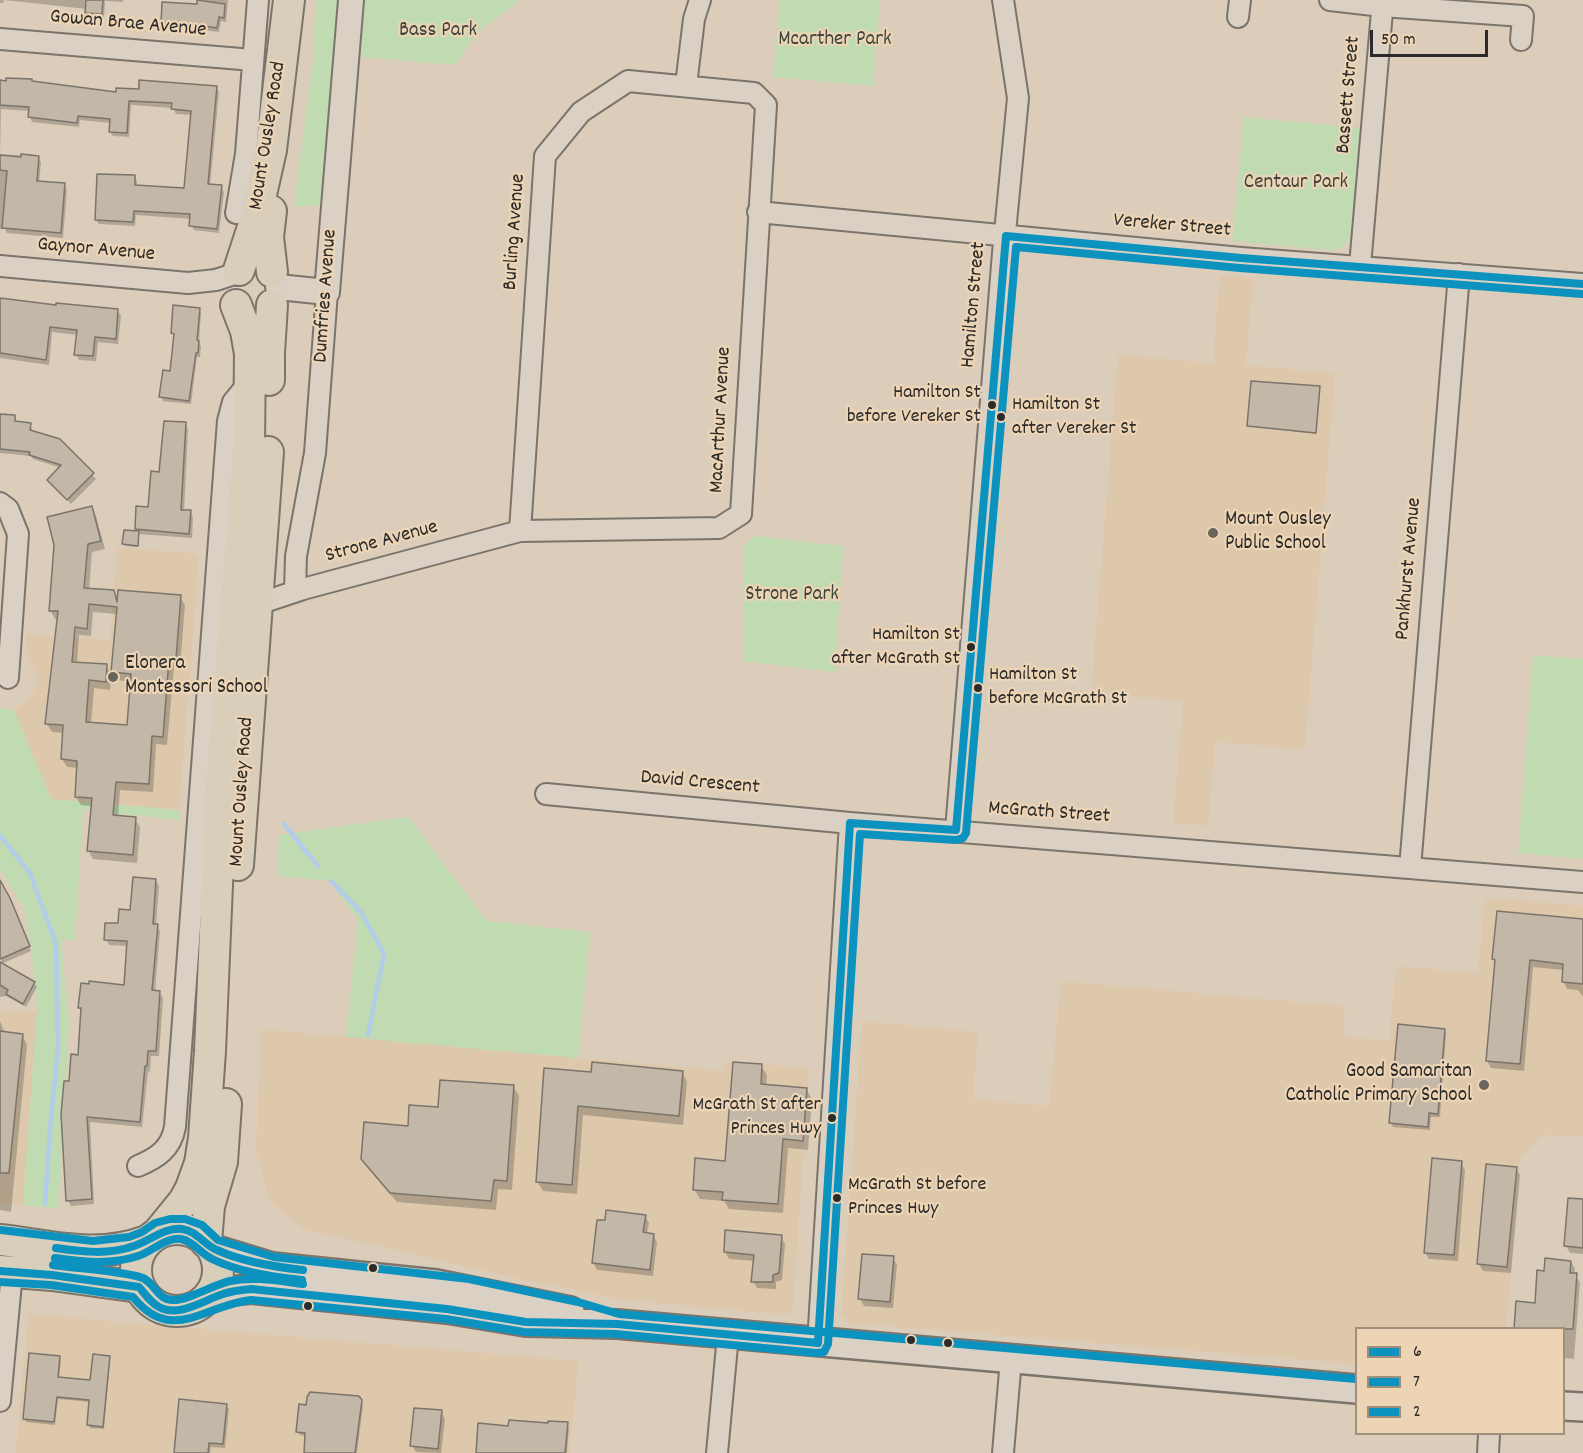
<!DOCTYPE html>
<html>
<head>
<meta charset="utf-8">
<style>
	body { margin:0 }
	#map { position:relative; width:1583px; height:1453px; overflow:hidden; background:#dccdba; font-family:Dekko,sans-serif }
	canvas { display:block }
	.legend { position:absolute; left:1355px; top:1327px; width:210px; height:108px; box-sizing:border-box; background:#ecd4b4; border:2px solid #9f907d; margin:0; padding:8px 10px; list-style:none; font-size:18px; color:#2b2b2b }
	.legend li { display:flex; align-items:center; gap:12px; height:30px }
	.legend b { width:30px; border:2px solid #9f907d }
	.scale { position:absolute; left:1370px; top:30px; width:118px; height:27px; box-sizing:border-box; border:3px solid #2b2b2b; border-top:0; padding-left:8px; font-size:18px; line-height:21px; white-space:nowrap; color:#2b2b2b; -webkit-text-stroke:4px #ecd4b4; paint-order:stroke }
</style>
</head>
<body>
<div id="map">
<canvas width="1583" height="1453"></canvas>
<ul class="legend">
<li><b style="height:8px;background:#0b92be"></b>6</li>
<li><b style="height:8px;background:#0b92be"></b>7</li>
<li><b style="height:8px;background:#0b92be"></b>2</li>
</ul>
<div class="scale">50 m</div>
</div>
<script>
const context = document.querySelector('canvas').getContext('2d');
context.lineJoin = 'round';
function paint(path, color) { context.fillStyle = color; context.fill(path, 'evenodd'); }
function stroke(path, color, width, dash) { context.strokeStyle = color; context.lineWidth = width; context.lineCap = dash ? 'butt' : 'round'; context.setLineDash(dash || []); context.stroke(path); }
function drawText(font, color, halo, rows, align = 'center') {
  context.font = font + ' Dekko,sans-serif'; context.lineWidth = 4.5; context.setLineDash([]); context.textBaseline = 'middle'; context.strokeStyle = halo; context.fillStyle = color; for (const [text, x, y, turn = 0] of rows) {
    context.save(); context.translate(x, y); context.rotate((+turn || 0) * Math.PI / 180); context.textAlign = isNaN(turn) ? turn : align; if (halo) context.strokeText(text, 0, 0); context.fillText(text, 0, 0); context.restore();
  }
}
const built = new Path2D(`
	M1220 275 1253 278 1246 365 1335 373 1305 749 1215 742 1208 826 1173 823 1183 701 1091 693 1118 355 1213 363Z
	M117 547 199 554 179 810 51 799 14 710 26 702 35 689 36 673 26 650V634L110 640Z
	M1485 897 1583 906V1136L1542 1135 1520 1159 1506 1328H1356V1364L848 1323 841 1314 862 1021 978 1032 973 1099 1049 1106 1061 981 1345 1006 1343 1036 1389 1041 1396 966 1478 973Z
	M0 1009 37 1012 23 1205 0 1204Z
	M261 1029 724 1071 725 1061 809 1068 793 1310 786 1315 624 1300 524 1280 303 1229 271 1203 256 1152Z
	M28 1314 579 1361 569 1453H16Z`);
const green = new Path2D(`
	M316 0H339L322 206H294L313 58Z
	M357 0H521L477 33 455 65 352 56Z
	M780 0H880L873 86 773 77Z
	M1244 117 1360 128 1350 239 1342 248 1329 250 1232 241Z
	M753 536 843 546 835 672 743 661 744 547Z
	M1533 655 1583 659V859L1518 853Z
	M0 708 14 710 51 799 179 810V820L83 810 75 940H61L69 1020 59 1209 23 1205 37 1009 32 954 24 908 0 869Z
	M408 817 487 921 590 932 578 1058 346 1037 358 920 329 881 277 876 279 835Z`);
const shadow = new Path2D(`
	M0 0H123V2L105 1 104 18 89 17 87 9 4 0 3 3H0Z
	M197 0H228L226 22 221 21 219 32 180 27H165L162 22 197 5Z
	M0 82 32 83 117 93 216 87 219 92 210 186 221 187 224 192 219 233 194 230 191 225 192 219 136 215 135 226 99 224 96 220 134 177 137 181V187L185 190 192 115 176 114 173 108 131 105 129 137 113 136 110 132 111 123 80 120 79 127 32 122 30 117V111L1 109 0 154 38 157 41 162 39 183 64 185 67 190 63 238 7 233 5 229H0Z
	M0 298 58 306 117 310 121 316 118 344 98 342 96 361 79 360 76 354 78 335 52 332 49 365 0 358Z
	M199 309 201 313 199 343 201 346 200 357H197L191 404 163 401 161 396 172 373 175 338 172 333Z
	M1320 389 1316 434 1248 426Z
	M0 415 14 416 17 423 30 424 33 432 59 440 96 479 71 504 49 480 61 468 33 459 31 456 0 453Z
	M185 424 188 429 184 511 190 512 193 517 192 538 138 534 136 547 125 546 124 544 139 533 136 528 149 508 161 473Z
	M91 507 96 516 105 549 92 552 89 590 113 592 119 601 180 597 185 605 180 667H174L167 745 156 744 153 792 120 790 118 817 135 819 140 827 137 863 93 859 88 850 92 806 81 805 76 797 78 768 67 767 62 759 64 733 52 732 47 724 58 619H55L50 610ZM93 612 117 614 112 672 117 680 132 682 129 727 91 724 94 688 110 690 111 674 106 666 77 664 79 635 91 636Z
	M155 880 159 886 156 925 160 931 155 992H159L163 998 159 1056H151L150 1072 148 1071 142 1127 90 1122 94 1204 71 1206 68 1200 70 1083 80 1056 83 1013 80 1008 125 986 128 946 109 945 106 939 132 912Z
	M0 882 12 904 31 951 1 964Z
	M1582 914 1583 997 1578 990 1567 989 1563 981 1564 970 1533 967 1524 1071 1491 1068 1487 1061 1496 963 1494 959 1582 920Z
	M0 964 34 983 37 987 26 1007 6 996 0 997Z
	M0 1021 5 1034 22 1035 27 1045 11 1212 0 1210Z
	M1444 1030 1446 1034 1440 1117H1431L1430 1130 1393 1127 1391 1123Z
	M761 1066 767 1075 766 1086 806 1089 812 1099 808 1150 788 1148 783 1213 729 1209 724 1201 700 1199 694 1189 726 1163Z
	M682 1072 687 1082 683 1125 583 1115 577 1194 543 1191 537 1181 592 1074Z
	M513 1086 519 1096 512 1190 498 1189 496 1210 397 1202 369 1169 363 1159 440 1109Z
	M1461 1163 1465 1170 1458 1261 1429 1259 1425 1252Z
	M1516 1168 1520 1175 1511 1273 1483 1271 1479 1264Z
	M1583 1201V1254L1570 1253 1566 1246Z
	M645 1216 649 1223 647 1234 653 1235 657 1242 653 1276 597 1270 593 1263Z
	M781 1237 785 1244 782 1280 776 1282V1289L757 1288 753 1281 755 1261 729 1259 725 1252Z
	M893 1258 897 1265 893 1308 864 1306 860 1299Z
	M1571 1262 1575 1269 1574 1275 1580 1282 1574 1359 1564 1358V1328L1537 1304 1545 1272Z
	M109 1357 110 1360 104 1429 90 1428 88 1425 90 1402 58 1399 55 1425 26 1422 24 1419 59 1358 61 1361 59 1378 92 1381Z
	M361 1401 363 1405 357 1453H305L306 1436 300 1435 298 1432Z
	M226 1405 229 1409 225 1448 211 1447 210 1453H176Z
	M441 1412 445 1419 441 1453 416 1452 412 1446Z
	M567 1424 569 1428 567 1453H477L510 1427Z`);
const stream = new Path2D(`
	M284 824 318 866
	M0 836 30 873 56 944 58 1048 50 1128 45 1204
	M331 881 361 912 384 954 368 1035`);
const building = new Path2D(`
	M86 0H103L102 14 85 13Z
	M197 0 225 4 224 18 219 17 217 28 176 22 161 23 162 2 197 4Z
	M6 78 32 79V81L116 92V88L139 89V80L217 86 208 184 222 185 217 229 189 226 190 214 134 211 133 222 95 220 97 174 135 175V185L184 188 191 111 171 109 172 103 129 101 127 133 109 132 110 119 78 116 77 123 28 117 29 107 0 105V80L6 81Z
	M21 154 39 156 37 181 65 183 61 233 2 228 7 171 0 170V155L21 157Z
	M0 298 56 305V303L118 309 116 339 95 337 93 356 74 355 77 330 50 327 46 360 0 353Z
	M173 305 200 308 197 340 199 341 198 353H196L189 401 159 397 163 370 170 371 174 334 171 333Z
	M1251 381 1320 386 1316 433 1247 426Z
	M0 414 15 415V421L31 423 30 430 60 439 94 473 67 500 47 480 61 465 29 455 30 452 0 449Z
	M164 421 186 422 181 510H191L189 534 135 529 136 506 148 507 151 471 159 472Z
	M92 506 101 541 88 544 84 588 114 590 117 602 118 590 181 595 176 659H169L163 737 152 736 149 784 116 782 113 815 136 817 133 855 87 851 92 798 75 797 77 761 61 759 63 725 45 724 58 611H49L54 545 47 517ZM89 604 117 607 111 672 131 674 127 725 86 722 89 680 106 682 107 664 72 662 75 627 87 629Z
	M124 530 139 531 138 546 122 544Z
	M133 877 156 879 153 924H158L152 990 160 991 156 1051H148L147 1066H145L140 1122 87 1117 92 1199 66 1201 61 1114 64 1081H69L71 1054 78 1055 81 1008H78L81 983 89 984V981L124 985 127 941 104 940 105 923H118L119 909 130 910Z
	M0 880 10 898 30 946 0 959Z
	M1497 911 1583 919V984L1562 982 1563 964 1530 960 1520 1064 1486 1061 1495 960 1492 959Z
	M0 962 35 982 23 1004 6 994 8 990 0 985Z
	M1398 1024 1445 1029 1438 1114 1429 1113 1428 1127 1389 1123Z
	M0 1031 23 1034 9 1173H0Z
	M592 1062 683 1071 679 1116 578 1106 572 1185 536 1182 544 1068 591 1072Z
	M733 1062 762 1064 761 1084 807 1088 803 1141 783 1139 778 1204 722 1200 723 1192 693 1190 695 1158 725 1161Z
	M440 1080 514 1085 507 1181 494 1180 491 1201 390 1193 361 1159 364 1122 408 1126 409 1105 438 1107Z
	M1432 1158 1462 1161 1454 1255 1424 1253Z
	M1486 1164 1517 1167 1507 1267 1477 1264Z
	M1568 1198 1583 1199V1248L1564 1246Z
	M606 1210 646 1215 643 1232 654 1234 650 1270 592 1263 597 1220H605Z
	M725 1230 782 1235 779 1273 773 1275V1282H751L754 1255 724 1252Z
	M862 1254 894 1256 890 1302 858 1299Z
	M1545 1258 1571 1261 1570 1273H1577L1573 1329H1514L1516 1301 1535 1303 1537 1270 1544 1271Z
	M29 1353 60 1356 58 1377 90 1380 93 1354 110 1356 103 1427 87 1425 89 1400 57 1397 54 1422 23 1419Z
	M310 1392 359 1396 362 1400 355 1453H304L305 1433 296 1432 299 1404 306 1405 307 1397Z
	M179 1399 227 1404 223 1444 209 1443 208 1453H174Z
	M414 1408 442 1410 438 1449 410 1446Z
	M509 1420 548 1423V1421L568 1422 565 1453H476L478 1423 508 1426Z`);
const minor = new Path2D(`
	M1330 0 1382 6 1523 16 1521 40
	M1238 17 1240 0
	M0 39 253 60
	M686 85 694 19 700 0
	M758 212 1241 258 1583 284
	M236 213 246 154 258 0
	M0 266 188 283 216 280 234 274
	M1360 266 1383 0
	M0 503 8 509 18 534 8 678
	M295 591 296 556 315 453 327 292
	M258 604 303 589 520 531 719 528 741 514 766 105 754 93 628 81 581 112 545 156 520 531
	M546 794 850 823
	M956 830 1003 253 1018 98 1003 0
	M1410 868 1459 274
	M138 1166C157 1158 171 1149 175 1127L228 421 233 402 251 380
	M818 1343 850 823 1583 882
	M0 1401 12 1272
	M717 1453 728 1335
	M1003 1453 1011 1359
	M1488 1453 1489 1434`);
const tertiary = new Path2D(`
	M278 287 327 292 351 0`);
const secondary = new Path2D(`
	M213 1249 272 1267 436 1284 570 1311
	M203 1301 230 1291 251 1289 447 1309 526 1322 617 1324 1356 1389
	M1564 1406 1583 1407`);
const primary = new Path2D(`
	M271 211 268 237 272 272
	M239 270 255 221 271 150 289 0
	M269 380V353L272 305
	M238 865 268 452
	M136 1270a41 41 0 1 1 82 0a41 41 0 1 1-82 0Z
	M158 1233 184 1201 191 1188 200 1163 204 1138 210 1051 221 789 249 443 250 354 246 331 236 305
	M0 1240C53 1246 95 1260 147 1241
	M206 1242 209 1206 222 1162 226 1104
	M0 1271 52 1275 139 1287`);
const bus1 = new Path2D(`
	M56 1248C82 1252 109 1255 134 1246 150 1241 164 1227 182 1229 197 1231 204 1245 217 1250 243 1262 275 1267 303 1270
	M0 1271 52 1275 139 1287C145 1294 151 1303 159 1307 179 1318 204 1300 223 1294 232 1291 241 1290 251 1289L447 1309 526 1322 617 1324 818 1343 850 823 956 830 1006 236 1241 258 1583 284`);
const bus2 = new Path2D(`
	M55 1258C82 1262 111 1265 138 1256 152 1252 165 1237 181 1239 193 1241 201 1254 212 1259 236 1271 275 1278 302 1280
	M0 1282 51 1285 133 1297C172 1345 204 1305 251 1300L446 1319 524 1332 616 1334 817 1353 824 1352 828 1344 860 834 956 840 963 838 966 833 1016 247 1240 268 1582 294`);
const bus3 = new Path2D(`
	M1 1230 93 1241 129 1237 142 1232 155 1223 170 1219H185L202 1225 218 1240 274 1257 469 1279 578 1302 619 1314 1356 1379
	M53 1265C82 1269 112 1270 140 1277 154 1280 156 1300 173 1300 190 1300 212 1285 230 1281 254 1276 279 1281 303 1284`);
const markers = [
	[992,405,5,"#2b2b2b"],
	[1001,417,5,"#2b2b2b"],
	[1213,533,6,"#69645d"],
	[971,647,5,"#2b2b2b"],
	[113,677,6,"#69645d"],
	[978,688,5,"#2b2b2b"],
	[1484,1085,6,"#69645d"],
	[832,1118,5,"#2b2b2b"],
	[837,1198,5,"#2b2b2b"],
	[373,1268,5,"#2b2b2b"],
	[308,1306,5,"#2b2b2b"],
	[911,1340,5,"#2b2b2b"],
	[948,1343,5,"#2b2b2b"]
];
const busNames = [
	["Hamilton St",981,394],
	["before Vereker St",981,418],
	["Hamilton St",1012,406,"left"],
	["after Vereker St",1012,430,"left"],
	["Hamilton St",960,636],
	["after McGrath St",960,660],
	["Hamilton St",989,676,"left"],
	["before McGrath St",989,700,"left"],
	["McGrath St after",821,1106],
	["Princes Hwy",821,1130],
	["McGrath St before",848,1186,"left"],
	["Princes Hwy",848,1210,"left"]
];
const streetNames = [
	["Gowan Brae Avenue",128,25,5],
	["Bassett Street",1350,95,-85],
	["Mount Ousley Road",269,136,-81],
	["Vereker Street",1172,227,5],
	["Burling Avenue",516,232,-86],
	["Gaynor Avenue",96,251,5],
	["Dumfries Avenue",327,296,-86],
	["Hamilton Street",975,305,-85],
	["MacArthur Avenue",722,420,-87],
	["Strone Avenue",382,543,-15],
	["Pankhurst Avenue",1410,569,-85],
	["David Crescent",700,784,5],
	["Mount Ousley Road",243,792,-86],
	["McGrath Street",1049,814,4]
];
const parkNames = [
	["Bass Park",438,32],
	["Mcarther Park",835,41],
	["Centaur Park",1296,184],
	["Strone Park",792,596]
];
const poiNames = [
	["Mount Ousley",1225,521],
	["Public School",1225,545],
	["Elonera",125,665],
	["Montessori School",125,689],
	["Good Samaritan",1472,1073,"right"],
	["Catholic Primary School",1472,1097,"right"]
];
paint(built, '#ddc8ac');
paint(green, '#c0dab1');
paint(shadow, '#0003');
stroke(stream, '#b1cde7', 4.5);
paint(building, '#c3b7a7');
stroke(building, '#7b746b', 1.5);
stroke(minor, '#7b746b', 24);
stroke(tertiary, '#7b746b', 28);
stroke(secondary, '#7b746b', 32);
stroke(primary, '#7b746b', 34);
stroke(minor, '#dad0c4', 20);
stroke(tertiary, '#dad0c4', 24);
stroke(secondary, '#dad0c4', 27);
stroke(primary, '#d9ceba', 30);
stroke(bus1, '#0b92be', 8);
stroke(bus2, '#0b92be', 8);
stroke(bus3, '#0b92be', 8);
for (const [x, y, r, color] of markers) { const dot = new Path2D(); dot.arc(x, y, r, 0, 2 * Math.PI); context.fillStyle = color; context.fill(dot); stroke(dot, '#ecd4b4', 2); }
drawText('20px', '#2b2b2b', '#ecd4b4', busNames, 'right');
drawText('21px', '#2b2b2b', '#ecd4b4', streetNames);
drawText('21px', '#3e473e', '#ecd4b4', parkNames);
drawText('21px', '#2b2b2b', '#ecd4b4', poiNames, 'left');
</script>
</body>
</html>
